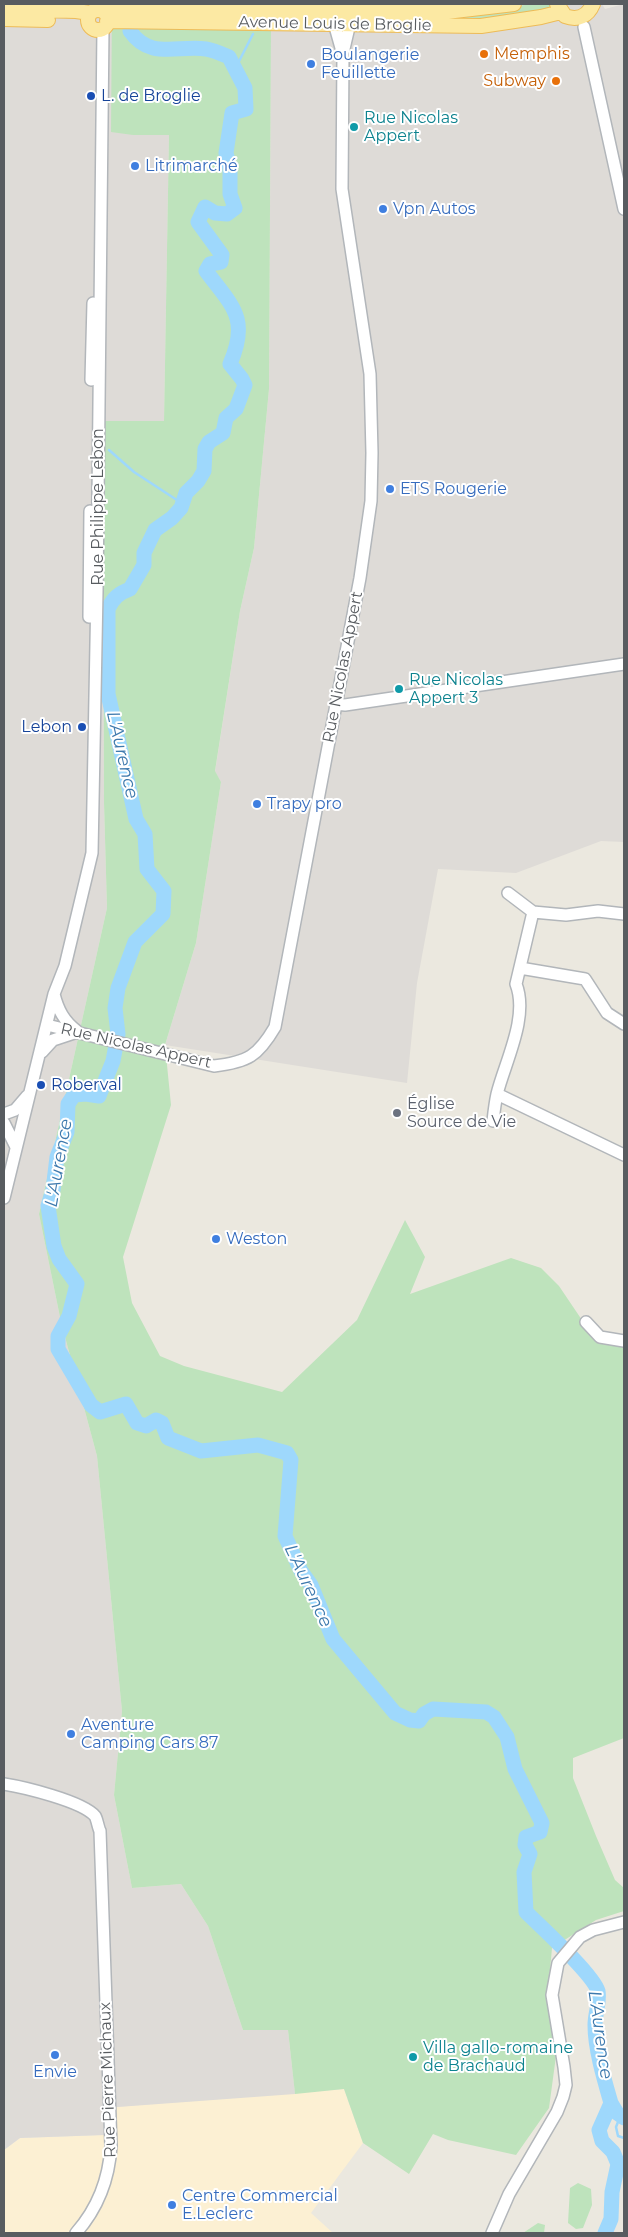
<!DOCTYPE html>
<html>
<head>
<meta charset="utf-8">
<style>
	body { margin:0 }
	#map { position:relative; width:628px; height:2237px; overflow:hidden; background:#ebe8df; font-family:Montserrat,sans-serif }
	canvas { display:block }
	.frame { position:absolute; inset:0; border:5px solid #585c60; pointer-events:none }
</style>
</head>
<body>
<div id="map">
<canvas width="628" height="2237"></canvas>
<div class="frame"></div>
</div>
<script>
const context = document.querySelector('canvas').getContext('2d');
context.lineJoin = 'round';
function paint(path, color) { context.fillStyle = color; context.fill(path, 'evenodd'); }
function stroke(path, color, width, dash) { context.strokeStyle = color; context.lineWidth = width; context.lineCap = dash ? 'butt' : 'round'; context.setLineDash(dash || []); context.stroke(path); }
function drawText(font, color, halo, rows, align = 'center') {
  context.font = font + ' Montserrat,sans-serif'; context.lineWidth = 4; context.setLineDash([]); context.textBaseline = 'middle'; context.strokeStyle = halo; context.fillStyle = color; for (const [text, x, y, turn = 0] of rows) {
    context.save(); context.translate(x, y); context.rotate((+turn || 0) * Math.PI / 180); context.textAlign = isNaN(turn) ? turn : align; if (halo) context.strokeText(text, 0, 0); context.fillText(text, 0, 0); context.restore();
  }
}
const commercial = new Path2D(`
	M344 2089 363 2143 311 2213 333 2233H4V2150L20 2138 104 2135 103 2108Z`);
const industrial = new Path2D(`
	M4 4H113L132 135H169L164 422 103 421 104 803 107 908 39 1214 61 1322 97 1456 122 1711 114 1795 132 1888 181 1884 208 1926 243 2030H288L295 2094 104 2108V2135L20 2138 4 2150Z
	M250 4H602L605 9 624 4V842L601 841 516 873 438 869 417 983 407 1083 165 1045 196 943 221 782 215 772 240 611 254 548 269 389 271 30Z`);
const green = new Path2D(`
	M112 4 271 30 269 389 254 548 240 611 215 771 221 782 196 943 165 1045 171 1105 123 1257 132 1303 160 1356 184 1366 282 1392 357 1320 405 1220 425 1257 410 1294 511 1258 541 1268 559 1286 586 1326 624 1343V1738L573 1758V1778L596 1836 615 1880 624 1888V1911L596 1920 552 1948 547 2003 556 2056 549 2108 516 2155 448 2140 433 2134 409 2174 363 2143 344 2089 295 2094 288 2030H243L208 1926 181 1884 132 1888 114 1795 122 1711 97 1456 61 1322 39 1214 107 908 104 803 103 421H164L169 135H133L111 132Z
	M532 4H552L553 8 508 20 444 22 441 17Z
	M578 2183 591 2189 592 2205 583 2228 576 2229 568 2223 570 2188Z
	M538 2223 545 2225 544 2233H523Z`);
const stream = new Path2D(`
	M235 69 253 34
	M109 450 134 472 183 504
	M620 2117 616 2127 618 2136 624 2138`);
const river = new Path2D(`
	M130 31C150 60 177 45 206 49 213 50 222 54 229 57L245 88 246 109 232 113 226 153 230 168V194L235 208 227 214 215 213 205 207 198 222 222 255 221 262 210 264 206 271C232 306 250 318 230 364L242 379 245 385 236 409 226 418 223 433 209 442 205 449 204 471 198 481 186 493 181 508 172 518 155 530 144 553V565L130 589C119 593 113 598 108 609V694L136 819 145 834 147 869 164 891 163 914 135 942 118 988 115 1008 118 1034 113 1061 99 1096 86 1094 74 1095 68 1104 67 1132 57 1157 53 1190 48 1206 54 1246 59 1259 77 1284 69 1316 58 1336V1349L91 1405 100 1412 126 1404 137 1423 146 1426 156 1420 162 1423 168 1438 201 1451 258 1445 287 1453 291 1460 285 1536 301 1571 311 1585 333 1639 395 1713 410 1720 419 1721 424 1714 433 1709 486 1712 494 1717 507 1737 515 1769 542 1823 540 1832 526 1837 525 1845 530 1854 524 1872 526 1912C540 1926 593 1974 598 1991 600 2003 595 2013 595 2025 595 2049 604 2079 611 2103L599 2130 602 2141 613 2152 618 2164 612 2192 611 2219 605 2233
	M611 2103 617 2113 624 2118`);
const minor = new Path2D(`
	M584 27 624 209
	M343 53 350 23 349 4
	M91 380 93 303
	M89 617 90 511
	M335 704 345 705 624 664
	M508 893 533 912
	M520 968 585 979 607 1013 624 1024
	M54 994C58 1010 64 1021 77 1031
	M47 1025 214 1066C248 1062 258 1056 275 1027L360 578 371 501 372 453 370 374 342 189 343 55 334 23 337 4
	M42 1052 53 1040 77 1032
	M497 1094 624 1155
	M4 1114 15 1110 27 1096
	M493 1121C494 1112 495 1103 497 1094 505 1062 529 1017 516 984L533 912 566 915 598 911 624 914
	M4 1123 16 1147
	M4 1198 54 994 65 966 92 853 97 591 103 28
	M586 1322 600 1337 624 1341
	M4 1784C23 1787 82 1801 95 1816 97 1819 98 1827 100 1831L111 2146C109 2180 98 2208 76 2233
	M492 2233 509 2194 557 2112 563 2097 566 2085 564 2067 552 1995 558 1963 580 1937 593 1930 624 1922`);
const major = new Path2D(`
	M557 4 565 16C578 21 588 16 593 4
	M4 9 76 11 90 13
	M88 20a10 10 0 1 1 20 0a10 10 0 1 1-20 0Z
	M104 12 117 9H145L446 12 514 4
	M4 19 48 20
	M107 21 481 26 541 17 561 12`);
const markers = [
	[484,54,5,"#e8710a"],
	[311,64,5,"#3f7fe0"],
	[556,81,5,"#e8710a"],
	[91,96,5,"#1a4fb4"],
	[354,127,5,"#0f9aa8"],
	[135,166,5,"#3f7fe0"],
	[383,209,5,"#3f7fe0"],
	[390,489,5,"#3f7fe0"],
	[399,689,5,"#0f9aa8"],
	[82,727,5,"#1a4fb4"],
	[257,804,5,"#3f7fe0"],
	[41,1085,5,"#1a4fb4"],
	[397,1113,5,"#6b7280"],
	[216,1239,5,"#3f7fe0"],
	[71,1734,5,"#3f7fe0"],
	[55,2055,5,"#3f7fe0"],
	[413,2057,5,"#0f9aa8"],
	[172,2205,5,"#3f7fe0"]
];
const streetNames = [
	["Avenue Louis de Broglie",335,24,1],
	["Rue Philippe Lebon",98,507,-90],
	["Rue Nicolas Appert",343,667,-79],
	["Rue Nicolas Appert",136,1046,13],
	["Rue Pierre Michaux",108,2080,-92]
];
const foodNames = [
	["Memphis",494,54],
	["Subway",546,81,"right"]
];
const shopNames = [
	["Boulangerie",321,55],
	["Feuillette",321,73],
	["Litrimarché",145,166],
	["Vpn Autos",393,209],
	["ETS Rougerie",400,489],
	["Trapy pro",267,804],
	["Weston",226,1239],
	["Aventure",81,1725],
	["Camping Cars 87",81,1743],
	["Envie",55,2072,"center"],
	["Centre Commercial",182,2196],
	["E.Leclerc",182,2214]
];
const transitNames = [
	["L. de Broglie",101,96],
	["Lebon",72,727,"right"],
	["Roberval",51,1085]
];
const cultureNames = [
	["Rue Nicolas",364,118],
	["Appert",364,136],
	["Rue Nicolas",409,680],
	["Appert 3",409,698],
	["Villa gallo-romaine",423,2048],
	["de Brachaud",423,2066]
];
const worshipNames = [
	["Église",407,1104],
	["Source de Vie",407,1122]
];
const waterNames = [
	["L'Aurence",122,755,77],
	["L'Aurence",59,1163,-80],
	["L'Aurence",308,1586,65],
	["L'Aurence",600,2035,82]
];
paint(commercial, '#fcf0d3');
paint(industrial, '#dedbd7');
paint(green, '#bee3bc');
stroke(stream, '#9ed8fc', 2.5);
stroke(river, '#9ed8fc', 15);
stroke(minor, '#b2b6ba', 14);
stroke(major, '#edbb57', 16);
stroke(minor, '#fff', 11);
stroke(major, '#fce9a3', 14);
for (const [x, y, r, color] of markers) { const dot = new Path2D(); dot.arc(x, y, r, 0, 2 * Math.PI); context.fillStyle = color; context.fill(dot); stroke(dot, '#fff', 2); }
drawText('16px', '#585c60', '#fff', streetNames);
drawText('16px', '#c56008', '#fff', foodNames, 'left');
drawText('16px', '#366cbe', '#fff', shopNames, 'left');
drawText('16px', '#164399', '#fff', transitNames, 'left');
drawText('16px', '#0d838f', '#fff', cultureNames, 'left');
drawText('16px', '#5b616d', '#fff', worshipNames, 'left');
drawText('italic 18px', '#3d79ad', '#fff', waterNames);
</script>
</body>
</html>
